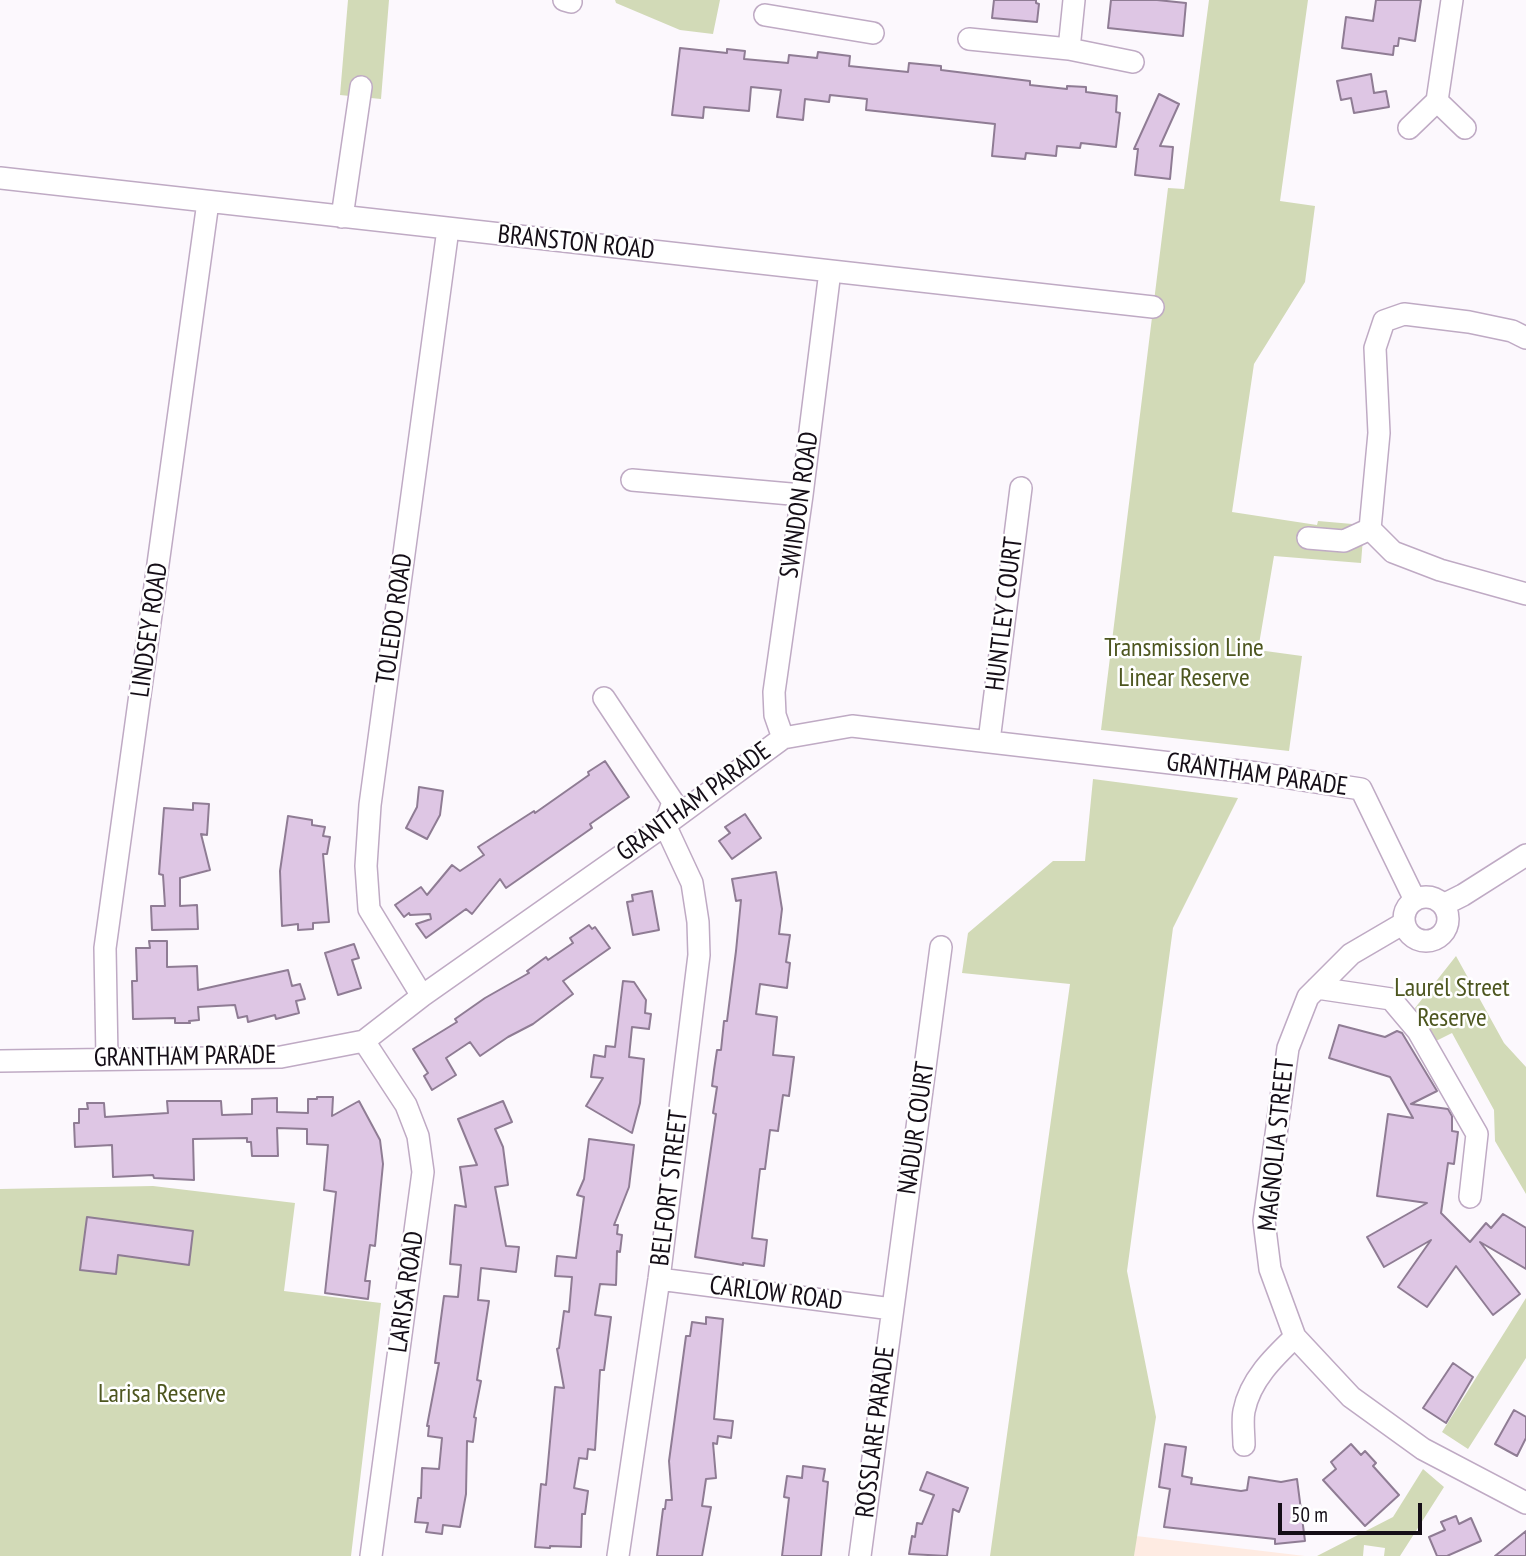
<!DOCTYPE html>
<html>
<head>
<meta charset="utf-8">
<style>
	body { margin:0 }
	#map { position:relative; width:1526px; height:1556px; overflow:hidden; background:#fcf8fd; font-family:"PT Sans Narrow",sans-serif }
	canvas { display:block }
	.scale { position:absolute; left:1278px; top:1503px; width:144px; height:32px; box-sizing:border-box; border:4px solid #150e17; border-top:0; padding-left:9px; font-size:21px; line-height:24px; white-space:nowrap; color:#150e17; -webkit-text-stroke:5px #fff; paint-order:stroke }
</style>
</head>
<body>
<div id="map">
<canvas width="1526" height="1556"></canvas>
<div class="scale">50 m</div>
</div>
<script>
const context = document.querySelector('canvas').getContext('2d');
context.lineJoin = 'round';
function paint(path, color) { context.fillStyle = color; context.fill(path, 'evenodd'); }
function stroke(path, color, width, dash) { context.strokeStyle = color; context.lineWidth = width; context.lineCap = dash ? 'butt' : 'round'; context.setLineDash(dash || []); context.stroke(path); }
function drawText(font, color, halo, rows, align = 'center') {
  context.font = font + ' "PT Sans Narrow",sans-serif'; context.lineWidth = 5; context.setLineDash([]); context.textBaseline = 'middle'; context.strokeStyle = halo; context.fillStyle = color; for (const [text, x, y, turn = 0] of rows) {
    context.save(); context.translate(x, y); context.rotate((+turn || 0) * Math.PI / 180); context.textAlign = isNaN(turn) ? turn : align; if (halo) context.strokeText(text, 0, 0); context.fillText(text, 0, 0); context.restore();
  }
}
const education = new Path2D(`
	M1136 1536 1305 1556H1134Z`);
const green = new Path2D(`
	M348 0H389L381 99 340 95Z
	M615 0H720L713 34 680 30 616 3Z
	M1209 0H1308L1280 201 1315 206 1305 282 1254 364 1232 512 1317 525 1318 521 1364 525 1361 563 1274 556 1258 650 1302 656 1289 751 1101 730 1168 188 1184 189Z
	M1093 779 1238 798 1173 928 1127 1271 1156 1417 1134 1556H990L1070 984 962 973 968 933 1053 861H1085Z
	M1456 956 1504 1043 1526 1067V1194L1495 1141 1494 1110 1452 1033 1434 1042 1415 1008Z
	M153 1186 295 1203 284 1291 381 1303 351 1556H0V1189Z
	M1526 1298V1358L1468 1449 1442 1432Z
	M1423 1469 1444 1487 1400 1556H1384L1385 1548 1364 1545 1363 1556H1317L1393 1517Z`);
const building = new Path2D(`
	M994 0H1036V3L1039 4 1037 22 992 18Z
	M1111 0H1157L1186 3 1183 36 1108 28Z
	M1376 0H1421L1415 41 1399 38 1398 46H1394L1393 55 1342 48 1346 17 1373 21Z
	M680 48 727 53V49L745 51 744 59 788 63 789 55 817 58 818 52 850 56 849 66 908 72 909 63 941 66V70L1030 81V85L1067 89V86L1086 87V92L1117 96 1116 112 1120 113 1116 147 1081 143 1080 148 1057 146 1056 156 1026 153 1025 159 992 156 995 124 866 110 867 99 830 95 829 102 805 99 803 120 777 117 781 90 751 87 749 111 704 107 703 118 672 115Z
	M1371 74 1374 93 1386 91 1389 107 1354 113 1351 98 1341 100 1337 81Z
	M1159 94 1179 104 1160 146 1173 147 1170 179 1135 175 1138 149H1134Z
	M605 761 629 797 590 824 592 828 506 888 500 879 472 914 466 909 426 938 416 924 431 919 430 914 410 915 409 913 404 917 395 905 421 887 427 895 452 865 460 871 484 855 478 847 534 811 535 813 589 775 588 772Z
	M419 787 443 791 440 815 427 839 406 828 417 807Z
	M193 803 209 804 207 835 201 834 210 870 180 878V906L197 905 198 929 152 930 151 906H165L163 875 159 874 164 808 193 810Z
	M745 814 761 838 732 859 719 841 730 833 725 827Z
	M288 816 312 820V825L325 827 323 836 330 837 327 854H323L329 922 313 923V929L298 930V924L282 926 280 871Z
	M776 872 782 909 779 934 790 935 786 962 790 963 787 988 760 984 756 1014 777 1017 773 1055 794 1057 789 1096 783 1095 778 1131 770 1130 765 1169H760L752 1238 767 1240 764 1266 743 1263V1265L695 1257 716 1114 713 1113 717 1087 712 1086 714 1070 717 1050H721L724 1021H727L736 951 741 900 736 901 732 879Z
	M652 891 659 930 633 935 627 902 633 901 632 895Z
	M589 925 592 929 595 927 610 948 563 981 573 994 533 1024 508 1037 480 1056 470 1042 446 1058 456 1075 432 1090 424 1076 428 1073 413 1049 457 1022 455 1019 485 998 529 973 527 971 546 957 548 960 573 943 570 938Z
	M149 941H167V967L197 966 198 990 288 970 292 986 300 984 305 999 296 1001 299 1013 276 1019 275 1015 248 1022 247 1016 238 1018 235 1005 198 1007 199 1020 189 1021 190 1023H175V1018L133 1019 132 981H137L136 948H150Z
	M354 944 359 958 352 960 361 988 338 995 325 953Z
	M623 981 634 982 646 1000 645 1013 651 1014 649 1029 632 1027 629 1057 644 1059 640 1103 632 1133 586 1106 603 1078 591 1077 594 1055 605 1057 606 1046 615 1047Z
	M1339 1025 1385 1037 1397 1031 1402 1033 1437 1091 1411 1104 1448 1109 1452 1116V1131L1458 1132 1454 1164 1448 1163 1441 1213 1470 1242 1486 1223 1491 1228 1503 1214 1526 1228V1269L1480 1242 1520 1294 1493 1315 1456 1266 1427 1307 1398 1287 1431 1240 1384 1267 1367 1237 1427 1203 1377 1196 1388 1114 1413 1118 1390 1077 1329 1058Z
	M317 1097H333L332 1116 359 1101 380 1140 383 1164 375 1246 370 1245 365 1281H370L368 1299 325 1293 336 1192 324 1190 328 1145 307 1144V1129L277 1128 278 1156H252L251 1142H247V1138L193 1139 194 1180 154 1178 153 1175 113 1177 112 1145 75 1147 74 1123H79V1109H88L87 1103H104L105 1117 168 1113 167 1101H221L222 1115 252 1114V1099L277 1098V1112L308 1113V1099H317Z
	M503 1101 512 1122 495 1129 503 1147 508 1185 495 1187 506 1246 519 1247 516 1272 481 1268 478 1300 489 1301 477 1380 481 1381 474 1417 476 1418 473 1442 467 1441 466 1494 460 1527 443 1525 442 1534 426 1532 428 1523 415 1522 418 1498H421L422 1468 439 1469 442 1438 428 1436 429 1426H427L439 1363H435L444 1296 458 1297 461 1265 450 1264 455 1205 466 1207 460 1167 477 1165 458 1119Z
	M589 1139 634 1145 629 1187 614 1225H618L617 1234 622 1235 620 1252 617 1251 616 1285 600 1284 595 1315 611 1317 604 1370H600L595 1450 588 1449 587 1459 579 1458 574 1488 588 1491 585 1514H582L581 1547 550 1546V1548L535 1547 541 1484 546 1485 555 1387 564 1388 557 1349 559 1348 564 1311 569 1312 572 1277 555 1276 557 1256 576 1258 584 1197 577 1195 584 1179Z
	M87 1217 193 1231 189 1265 118 1255 116 1274 80 1270Z
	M706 1317 723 1319 714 1419 733 1421 731 1438 718 1436 717 1444 713 1443 716 1478 706 1479 702 1506 711 1507 702 1556H657L663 1509H665L666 1500H672L669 1461 686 1336H690L692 1322 706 1324Z
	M1453 1363 1473 1377 1446 1423 1423 1408Z
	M1514 1410 1526 1417V1438L1517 1456 1495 1444Z
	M1165 1444 1186 1447 1182 1476 1192 1478 1191 1484 1241 1491 1247 1490 1249 1477 1281 1482 1297 1479 1305 1541 1275 1544V1539L1164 1527 1170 1489 1159 1487Z
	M1351 1444 1361 1455 1365 1451 1376 1463 1373 1466 1399 1495 1365 1526 1323 1480 1336 1469 1331 1462Z
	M803 1466 825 1469 823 1481 828 1482 821 1556H782L789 1498 784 1497 787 1476 802 1478Z
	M927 1472 968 1488 959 1512 953 1509 947 1556 909 1554 912 1536 915 1537 917 1523 922 1524 934 1495 920 1490Z
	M1456 1516 1459 1524 1471 1518 1481 1541 1447 1556H1437L1429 1537 1445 1530 1441 1522Z
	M1526 1531V1556H1495Z`);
const minor = new Path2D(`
	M564 0 571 2
	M765 15 873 33
	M969 39 1069 49 1133 62
	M1069 49 1074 0
	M1437 101 1452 0
	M1409 128 1437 101 1465 128
	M0 178 1153 307
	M342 217 361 87
	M632 480 802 495
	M1370 529 1379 433 1375 348 1384 321 1404 314 1469 322 1512 331 1526 338
	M1370 529 1393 552 1440 570 1526 594
	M1308 538 1344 541 1370 529
	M604 698 673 802 665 825 692 883 698 922 699 955 659 1279 618 1556
	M783 738 775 715 774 692 802 495 830 271
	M989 741 1021 488
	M1404 919a22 22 0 1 1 44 0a22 22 0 1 1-44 0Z
	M1443 905 1463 895 1526 855
	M1404 923 1351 954 1308 997 1288 1048 1264 1221 1270 1269 1295 1337 1351 1397 1423 1449 1526 1503
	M1317 988 1391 999 1418 1031 1477 1134 1470 1197
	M422 996 369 909 366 866 370 805 448 229
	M364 1041 406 1105 418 1136 423 1172 371 1556
	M107 1058 105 948 208 202
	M0 1061 281 1057 364 1041 422 996 665 825 783 738 852 726 1257 773 1361 789 1415 900
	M659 1279 892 1309
	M1244 1445C1244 1434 1242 1421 1244 1411 1250 1380 1274 1357 1295 1337
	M860 1556 941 947`);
const streetNames = [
	["BRANSTON ROAD",576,243,6],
	["SWINDON ROAD",800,505,-82],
	["HUNTLEY COURT",1005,614,-83],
	["TOLEDO ROAD",395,619,-82],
	["LINDSEY ROAD",150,630,-82],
	["GRANTHAM PARADE",1257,775,8],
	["GRANTHAM PARADE",694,802,-36],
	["GRANTHAM PARADE",185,1057,-1],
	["NADUR COURT",917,1128,-82],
	["MAGNOLIA STREET",1277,1145,-84],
	["BELFORT STREET",670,1188,-83],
	["LARISA ROAD",407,1292,-82],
	["CARLOW ROAD",776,1294,7],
	["ROSSLARE PARADE",876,1432,-83]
];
const parkNames = [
	["Transmission Line",1184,649],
	["Linear Reserve",1184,679],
	["Laurel Street",1452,989],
	["Reserve",1452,1019],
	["Larisa Reserve",162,1395]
];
paint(education, '#feebe2');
paint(green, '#d2dab7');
paint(building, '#dec6e4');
stroke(building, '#8f7c94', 2);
stroke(minor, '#bfaac4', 24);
stroke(minor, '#fff', 21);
drawText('26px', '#150e17', '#fff', streetNames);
drawText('26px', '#4d561f', '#fff', parkNames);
</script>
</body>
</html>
